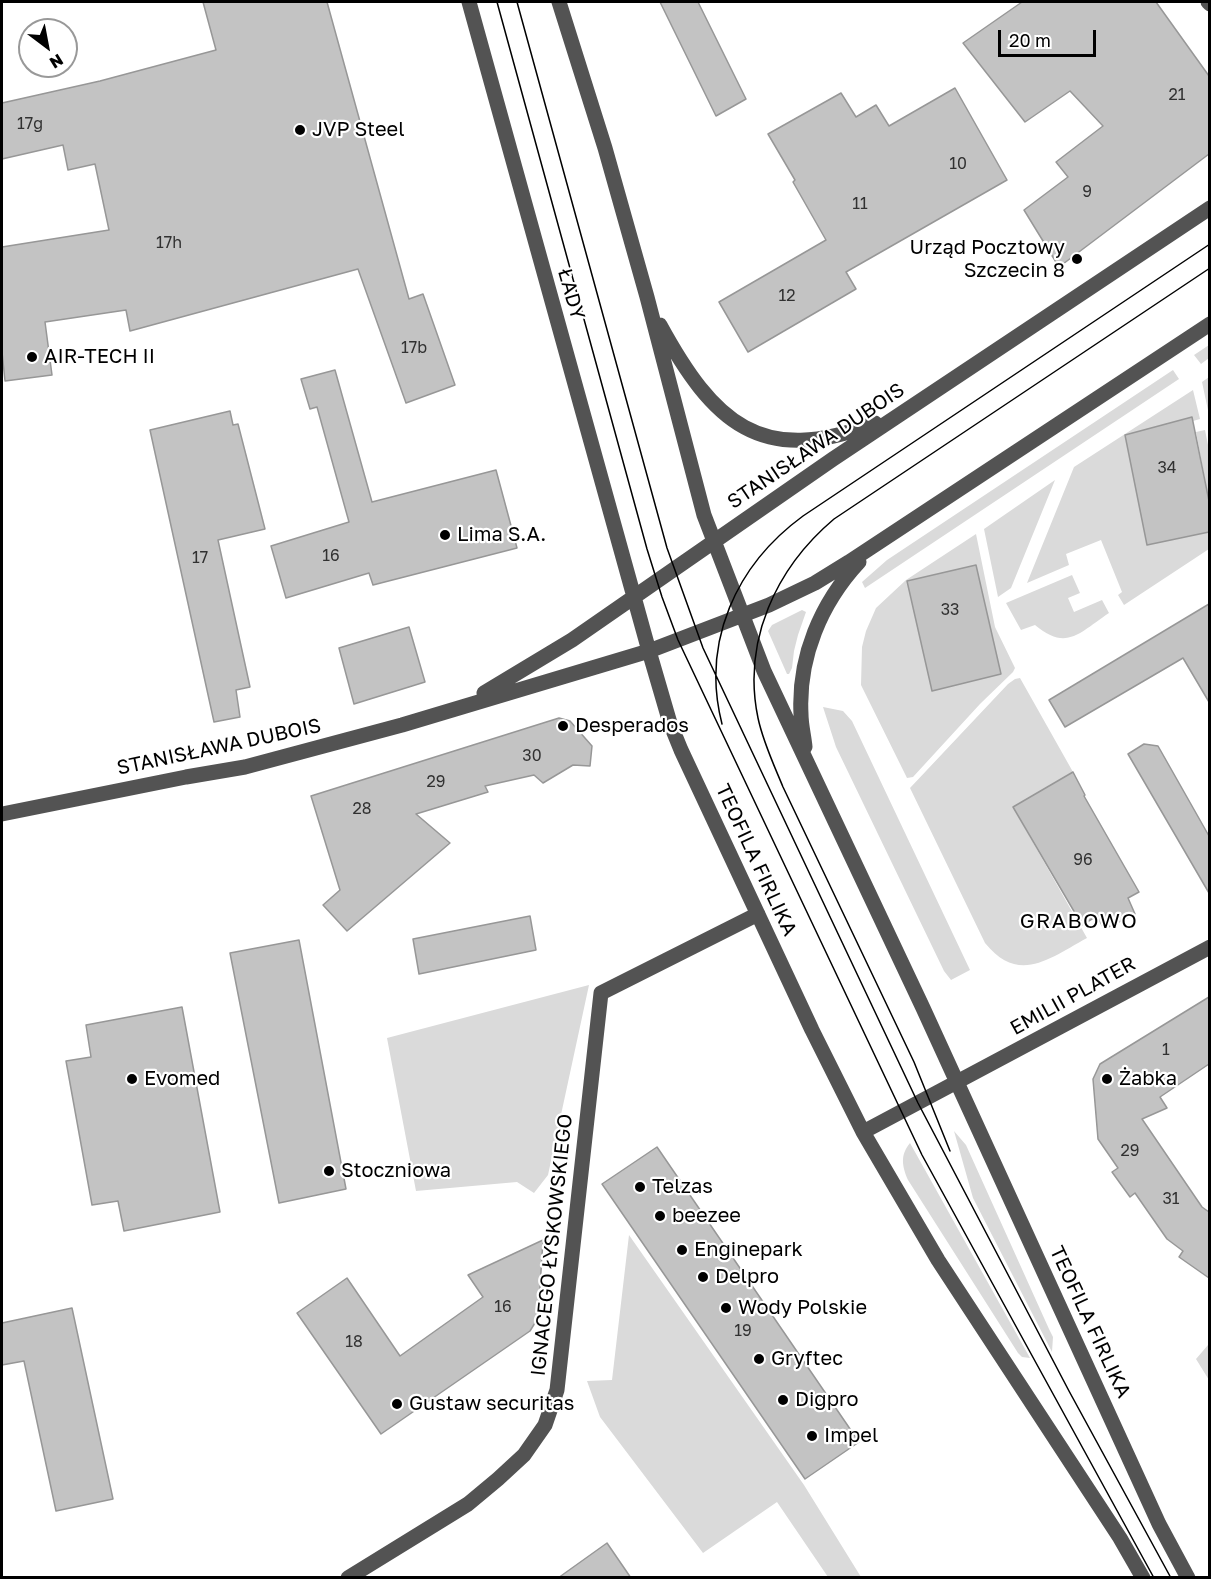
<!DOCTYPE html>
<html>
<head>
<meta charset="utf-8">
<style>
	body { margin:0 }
	#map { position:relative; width:1211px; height:1579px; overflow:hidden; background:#fff; font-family:"Golos Text",sans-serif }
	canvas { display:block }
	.frame { position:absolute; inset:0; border:3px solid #000; pointer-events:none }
	.north { position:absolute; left:18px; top:18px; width:60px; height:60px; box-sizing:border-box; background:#fff; border:2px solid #999; border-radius:50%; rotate:148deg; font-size:16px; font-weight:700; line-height:24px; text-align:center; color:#000 }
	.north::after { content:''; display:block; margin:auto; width:21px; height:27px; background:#000; clip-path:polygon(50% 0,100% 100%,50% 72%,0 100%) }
	.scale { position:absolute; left:998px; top:30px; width:98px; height:27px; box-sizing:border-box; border:3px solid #000; border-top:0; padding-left:8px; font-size:18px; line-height:21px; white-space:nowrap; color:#000; -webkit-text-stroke:4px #fff; paint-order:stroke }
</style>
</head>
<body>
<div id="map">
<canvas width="1211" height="1579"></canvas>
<div class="frame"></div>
<div class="north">N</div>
<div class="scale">20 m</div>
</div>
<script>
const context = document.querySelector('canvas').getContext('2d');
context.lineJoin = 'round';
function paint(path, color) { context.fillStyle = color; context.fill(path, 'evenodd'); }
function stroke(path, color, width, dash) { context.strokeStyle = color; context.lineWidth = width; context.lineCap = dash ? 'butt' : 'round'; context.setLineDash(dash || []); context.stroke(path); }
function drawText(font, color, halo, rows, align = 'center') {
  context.font = font + ' "Golos Text",sans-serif'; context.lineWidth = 4.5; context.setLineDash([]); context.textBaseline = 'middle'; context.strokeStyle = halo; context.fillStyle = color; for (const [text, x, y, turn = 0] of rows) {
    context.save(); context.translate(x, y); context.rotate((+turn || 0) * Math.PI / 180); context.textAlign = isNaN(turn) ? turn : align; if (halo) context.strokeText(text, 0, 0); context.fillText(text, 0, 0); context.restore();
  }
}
const green = new Path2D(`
	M1209 345V358L1201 364 1194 355Z
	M1173 370 1179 379 865 588 862 582 887 560Z
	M1209 377V415L1202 382Z
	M1193 390 1200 419 1193 421 1192 417 1125 436 1147 545 1209 532V549L1124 605 1118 595 1122 592 1101 540 1066 554 1069 565 1027 583 1074 467Z
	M1205 430 1209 450V501L1196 432Z
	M1055 480 1011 588 998 597 984 529Z
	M976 534 995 627 1015 668 1013 672 980 704 913 777 907 778 861 685 862 647 866 631 876 608 906 580ZM976 565 1001 674 932 691 907 581Z
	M1072 575 1080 593 1068 598 1074 612 1102 600 1109 613C1080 632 1067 652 1035 625L1021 630 1006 603Z
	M802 610 806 612 798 635 794 651 792 668 789 674H787L768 631 772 625Z
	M1020 678 1073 772 1013 807 1087 938C1050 958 1019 985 985 943L910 788 1008 684 1015 679Z
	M823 707 843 711 852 721 970 970 951 980 944 971 836 747Z
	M589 985 548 1175 534 1193 517 1182 416 1191 387 1038Z
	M954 1131 966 1145 1049 1329 1053 1337 1052 1352 973 1198Z
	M910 1143 1030 1358 1022 1357 1018 1353 908 1180C902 1166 900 1155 910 1143Z
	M629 1235 804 1485 861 1577H828L777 1502 703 1553 600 1417 587 1381 612 1380Z
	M1208 1345H1209V1380L1196 1359Z`);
const building = new Path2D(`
	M203 2H327L409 299 423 294 455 385 406 403 358 269 130 331 126 310 45 322 52 375 5 381 2 352V247L109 230 95 164 68 170 63 145 2 159V103L100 81 216 50Z
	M660 2H698L746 99 716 116Z
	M1022 2H1156L1209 76V154L1059 267 1024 210 1068 177 1056 162 1103 126 1070 91 1025 122 963 43Z
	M955 88 1007 180 846 272 856 289 748 352 719 302 826 240 793 182 795 180 768 134 841 93 856 117 876 105 889 126Z
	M335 370 372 502 496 470 517 548 373 585 369 573 286 598 271 546 349 522 317 407 310 409 301 379Z
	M230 411 233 425 238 424 265 529 218 540 250 687 236 690 240 717 214 722 150 430Z
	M1192 417 1209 501V532L1147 545 1125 435Z
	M976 565 1001 674 932 691 907 581Z
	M1209 604V702L1183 658 1065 727 1049 700Z
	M409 627 425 682 354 704 339 648Z
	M559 718 570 721 592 746 590 766 573 765 543 783 534 775 485 786 488 792 416 814 450 843 347 931 323 905 340 890 311 796Z
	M1144 744 1158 746 1209 836V893L1128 754Z
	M1073 772 1085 795 1084 796 1139 892 1128 898 1135 914 1104 929 1097 916 1082 925 1013 807Z
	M530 916 536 950 419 974 413 939Z
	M299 940 346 1189 279 1203 230 953Z
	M1209 997V1064L1160 1097 1167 1108 1142 1119 1202 1207 1209 1212V1278L1179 1257 1183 1251 1167 1239 1135 1193 1130 1197 1112 1172 1118 1168 1098 1139 1093 1079 1100 1064Z
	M182 1007 220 1212 124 1231 118 1201 92 1205 66 1061 91 1057 86 1025Z
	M657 1147 859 1442 805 1479 602 1184Z
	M543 1240 538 1318 530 1331 381 1434 297 1313 347 1278 400 1356 483 1297 468 1275Z
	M72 1308 113 1499 56 1511 24 1361 2 1365V1323Z
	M607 1543 631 1578H558Z`);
const minor = new Path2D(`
	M469 2 649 651 670 723 681 750 812 1030 863 1132 938 1260 1120 1538 1143 1578
	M559 2 605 148 647 297 704 515 764 671 923 1008 1159 1524 1188 1578
	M1208 2 1210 4
	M660 325C713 422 761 468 875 423
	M484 693 572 640 833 459 1210 208
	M805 747C804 736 801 725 801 714 798 657 821 603 859 562
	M2 814 186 777 245 767 402 725 649 651 769 605 815 583 849 562 1210 324
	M863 1132 1210 947
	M348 1578 468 1504 498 1479 524 1455 545 1425 557 1390 601 993 758 914`);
const tram = new Path2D(`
	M497 2 647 549 662 597 678 640 922 1155 1154 1578
	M517 2 667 548 703 648 918 1103 1069 1391 1171 1578
	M722 724C701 642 736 565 803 516L1210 244
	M950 1151 914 1062 783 787C774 765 763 742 758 718 742 641 776 568 834 519L1210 268`);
const markers = [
	[300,130,6,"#000"],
	[1077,259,6,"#000"],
	[32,357,6,"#000"],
	[445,535,6,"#000"],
	[563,726,6,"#000"],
	[132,1079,6,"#000"],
	[1107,1079,6,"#000"],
	[329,1171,6,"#000"],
	[640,1187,6,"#000"],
	[660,1216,6,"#000"],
	[682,1250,6,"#000"],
	[703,1277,6,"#000"],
	[726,1308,6,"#000"],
	[759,1359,6,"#000"],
	[783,1400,6,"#000"],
	[397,1404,6,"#000"],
	[812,1436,6,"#000"]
];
const numberNames = [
	["21",1177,95],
	["17g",30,124],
	["10",958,164],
	["9",1087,192],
	["11",860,204],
	["17h",169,243],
	["12",787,296],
	["17b",414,348],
	["34",1167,468],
	["16",331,556],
	["17",200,558],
	["33",950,610],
	["30",532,756],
	["29",436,782],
	["28",362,809],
	["96",1083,860],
	["1",1166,1050],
	["29",1130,1151],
	["31",1171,1199],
	["16",503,1307],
	["19",743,1331],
	["18",354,1342]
];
const poiNames = [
	["JVP Steel",312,130],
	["Urząd Pocztowy",1065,248,"right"],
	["Szczecin 8",1065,271,"right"],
	["AIR-TECH II",44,357],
	["Lima S.A.",457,535],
	["Desperados",575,726],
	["Evomed",144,1079],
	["Żabka",1119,1079],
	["Stoczniowa",341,1171],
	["Telzas",652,1187],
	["beezee",672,1216],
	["Enginepark",694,1250],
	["Delpro",715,1277],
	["Wody Polskie",738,1308],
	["Gryftec",771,1359],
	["Digpro",795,1400],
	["Gustaw securitas",409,1404],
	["Impel",824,1436]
];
const streetNames = [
	["ŁADY",571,294,74],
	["STANISŁAWA DUBOIS",816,446,-34],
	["STANISŁAWA DUBOIS",219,747,-12],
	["TEOFILA FIRLIKA",756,860,65],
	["EMILII PLATER",1073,996,-29],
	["IGNACEGO ŁYSKOWSKIEGO",552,1245,-84],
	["TEOFILA FIRLIKA",1090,1322,65]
];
const neighbourhoodNames = [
	["GRABOWO",1079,921]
];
paint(green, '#dadada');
paint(building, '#c3c3c3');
stroke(building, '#979797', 1.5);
stroke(minor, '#535353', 15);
stroke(tram, '#000', 1.5);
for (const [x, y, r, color] of markers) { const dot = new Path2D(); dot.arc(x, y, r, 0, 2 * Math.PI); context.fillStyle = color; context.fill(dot); stroke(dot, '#fff', 2); }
drawText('16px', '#313131', null, numberNames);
drawText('20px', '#000', '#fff', poiNames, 'left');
drawText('20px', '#000', '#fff', streetNames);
context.letterSpacing = '1.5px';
drawText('21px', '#000', '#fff', neighbourhoodNames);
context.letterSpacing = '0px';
</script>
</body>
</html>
